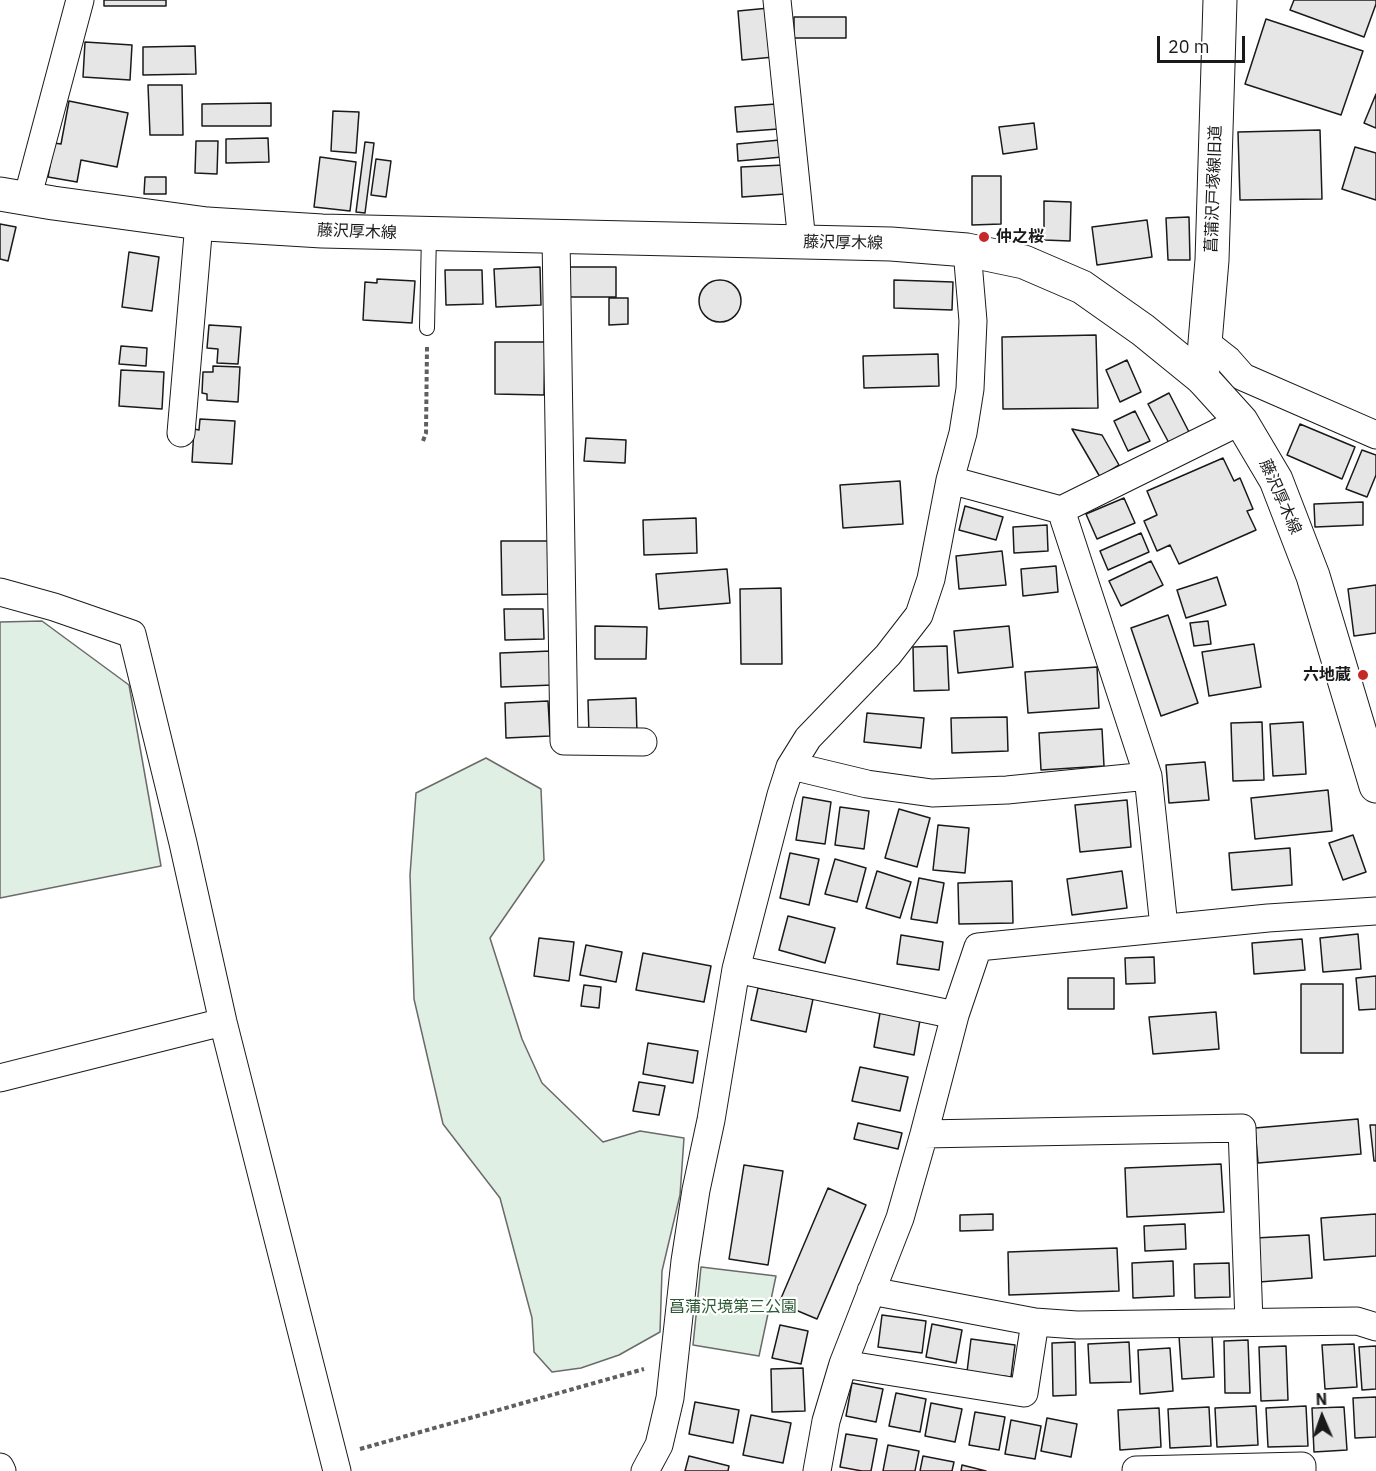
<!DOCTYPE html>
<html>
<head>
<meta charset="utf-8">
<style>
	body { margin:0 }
	#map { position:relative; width:1376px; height:1471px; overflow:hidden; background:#fff; font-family:"IBM Plex Sans",sans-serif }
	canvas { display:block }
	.north { position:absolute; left:1292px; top:1387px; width:60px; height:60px; -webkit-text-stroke:4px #fff; paint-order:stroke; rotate:358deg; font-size:16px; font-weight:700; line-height:24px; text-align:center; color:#1a1a1a }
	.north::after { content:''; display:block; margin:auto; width:21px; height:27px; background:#1a1a1a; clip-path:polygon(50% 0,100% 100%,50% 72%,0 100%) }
	.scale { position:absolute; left:1157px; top:36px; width:88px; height:27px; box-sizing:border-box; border:3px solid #1a1a1a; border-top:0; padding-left:8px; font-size:18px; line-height:21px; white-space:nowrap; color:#1a1a1a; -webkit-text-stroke:4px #fff; paint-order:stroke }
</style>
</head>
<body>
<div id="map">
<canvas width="1376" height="1471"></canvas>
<div class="north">N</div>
<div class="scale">20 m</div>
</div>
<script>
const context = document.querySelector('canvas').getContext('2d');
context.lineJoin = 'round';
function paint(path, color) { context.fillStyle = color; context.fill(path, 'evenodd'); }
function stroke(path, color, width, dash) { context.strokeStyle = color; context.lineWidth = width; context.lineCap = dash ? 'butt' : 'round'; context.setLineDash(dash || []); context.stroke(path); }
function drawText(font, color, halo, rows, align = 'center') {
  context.font = font + ' "IBM Plex Sans","Noto Sans JP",sans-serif'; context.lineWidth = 4.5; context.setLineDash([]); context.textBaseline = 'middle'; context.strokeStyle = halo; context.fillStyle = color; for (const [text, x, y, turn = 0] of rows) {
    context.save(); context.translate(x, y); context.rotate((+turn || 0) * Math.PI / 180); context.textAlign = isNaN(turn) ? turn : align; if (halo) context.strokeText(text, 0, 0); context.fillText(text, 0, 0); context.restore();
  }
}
const green = new Path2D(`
	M42 621 129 685 161 866 0 898V622Z
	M486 758 541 789 544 860 490 938 522 1039 542 1083 603 1142 640 1131 684 1138 680 1195 662 1271 660 1332 619 1355 581 1368 552 1372 534 1352 532 1318 500 1198 443 1124 414 999 410 875 416 793Z
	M701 1267 776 1276 759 1356 693 1345Z`);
const building = new Path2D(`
	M104 0H166V6H104Z
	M1294 0H1376V4L1364 37 1290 10Z
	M769 8 774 57 742 60 738 11Z
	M794 17H846V38H794Z
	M1266 19 1363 51 1341 115 1245 84Z
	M85 42 132 45 130 80 83 77Z
	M195 46 196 74 143 75V47Z
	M148 85H182L183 135H150Z
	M1376 94V128L1364 123Z
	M69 101 128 113 117 167 81 160 77 182 48 177 54 143 61 144Z
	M271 103V126H202V104Z
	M776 104 778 129 737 132 735 107Z
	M333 111 359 112 356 153 331 151Z
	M1034 123 1037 149 1003 154 999 127Z
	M1320 130 1322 199 1240 200 1238 132Z
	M268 138 269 162 226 163V139Z
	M780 140 782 157 738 161 737 144Z
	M196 141H218L217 174 195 173Z
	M365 142 374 143 365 213 356 212Z
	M1355 147 1376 153V200L1342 189Z
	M320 157 356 162 350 211 314 207Z
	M376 159 391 161 386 197 371 195Z
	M784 165 785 194 742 197 741 167Z
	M972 176H1001V224L972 225Z
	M145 177H166V194H144Z
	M1044 201 1071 202 1070 241 1044 240Z
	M1189 217 1190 260H1168L1166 218Z
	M1147 220 1152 257 1097 265 1092 227Z
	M0 224 16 227 8 261 0 259Z
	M129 252 159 257 152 311 122 307Z
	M540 267 541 305 496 307 494 269Z
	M570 267H616V297H570Z
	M445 270H482L483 304 446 305Z
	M377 279 415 281 412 323 363 320 365 282 377 283Z
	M699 301a21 21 0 1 1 42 0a21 21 0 1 1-42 0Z
	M894 280 953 282 952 310 894 308Z
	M609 298H628V324L609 325Z
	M209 325 241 327 238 364 217 363 218 349 207 348Z
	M1096 335 1098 408 1003 409 1002 337Z
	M495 342H545L544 395 495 394Z
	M121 346 147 348 146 366 119 364Z
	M938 354 939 386 864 388 863 356Z
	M1127 360 1141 392 1120 402 1106 370Z
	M213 366 240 367 238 402 207 400V394L202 393 203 372H213Z
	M121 370 164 372 162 409 119 406Z
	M1169 393 1189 432 1169 443 1148 404Z
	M1135 411 1150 441 1128 451 1114 421Z
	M200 419 235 421 232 464 192 462 194 429 199 430Z
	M1300 424 1355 447 1342 479 1287 455Z
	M1072 429 1102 435 1119 465 1100 477Z
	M586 438 626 440 625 463 584 461Z
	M1362 450 1376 455V475L1367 497 1346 489Z
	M1223 458 1234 481 1240 478 1253 509 1247 511 1256 530 1179 564 1170 545 1157 551 1144 521 1157 515 1147 491Z
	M900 481 903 524 843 528 840 485Z
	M1124 498 1135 523 1097 539 1086 514Z
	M1363 502V525L1315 527 1314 504Z
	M965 506 1003 517 996 540 959 530Z
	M696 518 697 553 644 555 643 520Z
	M1047 525 1048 551 1014 553 1013 527Z
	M1141 533 1149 552 1108 570 1100 551Z
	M501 541H551V594L502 595Z
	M1002 551 1006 585 959 589 956 556Z
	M1151 561 1163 585 1121 606 1109 581Z
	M1056 566 1058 592 1023 596 1021 569Z
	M727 569 730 603 659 609 656 574Z
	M1217 577 1226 605 1186 618 1177 590Z
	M1376 585V633L1354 636 1348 589Z
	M781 588 782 664H741L740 589Z
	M504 609H543L544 639 505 640Z
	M1168 615 1198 703 1161 716 1131 628Z
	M1208 621 1211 644 1194 646 1190 623Z
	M595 626 647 627 646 659H595Z
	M1009 626 1013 667 958 673 954 631Z
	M1254 644 1261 687 1209 696 1202 652Z
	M947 646 949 690 914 691 913 647Z
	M551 651 553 685 501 687 500 653Z
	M1097 667 1099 708 1028 713 1025 672Z
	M636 698 637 734 589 736 588 700Z
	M548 701 550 736 506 738 505 703Z
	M867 713 924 718 921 748 864 742Z
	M1007 717 1008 751 952 753 951 718Z
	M1262 722 1264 780 1233 781 1231 723Z
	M1303 722 1306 774 1273 776 1270 724Z
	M1102 729 1104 766 1041 770 1039 733Z
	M1205 762 1209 800 1169 803 1166 765Z
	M1328 790 1332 831 1255 839 1251 798Z
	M803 797 831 802 825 844 796 840Z
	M1127 800 1131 847 1080 852 1075 805Z
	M840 807 869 811 864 849 835 845Z
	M899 809 930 818 917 867 885 858Z
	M938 825 969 828 965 873 933 870Z
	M1353 835 1366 872 1343 880 1329 843Z
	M1290 848 1292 885 1232 890 1229 853Z
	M790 853 819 859 809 905 780 898Z
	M835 859 866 868 857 902 825 894Z
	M877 871 911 882 900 918 866 908Z
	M1122 871 1127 908 1072 915 1067 879Z
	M919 878 944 883 937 923 911 919Z
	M1012 881 1013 923 959 924 958 883Z
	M788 916 835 928 825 963 779 950Z
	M1358 934 1361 969 1323 972 1320 938Z
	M901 935 943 942 939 970 897 964Z
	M539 938 574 942 569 981 534 976Z
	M1302 939 1305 970 1254 974 1252 943Z
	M586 945 622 952 616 982 580 975Z
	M643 953 711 966 704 1002 636 990Z
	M1154 957 1155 983 1126 984 1125 958Z
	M1376 976V1009L1359 1010 1356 978Z
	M1068 978H1114V1009H1068Z
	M1301 984H1343V1053H1301Z
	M584 985 601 987 599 1008 581 1006Z
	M758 988 813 999 806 1032 751 1020Z
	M1216 1012 1219 1049 1153 1054 1149 1017Z
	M880 1013 920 1020 914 1055 874 1047Z
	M648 1043 698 1051 693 1083 643 1074Z
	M860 1067 908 1077 900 1111 852 1101Z
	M639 1082 665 1086 659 1115 633 1111Z
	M1358 1119 1361 1154 1258 1163 1255 1128Z
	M858 1123 902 1133 898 1149 854 1139Z
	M1370 1125H1376V1161H1374Z
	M1221 1164 1224 1212 1127 1217 1125 1168Z
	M744 1165 783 1171 768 1265 729 1259Z
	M828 1188 866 1205 817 1319 779 1303Z
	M993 1214V1230L960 1231V1215Z
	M1376 1214V1256L1324 1260 1321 1218Z
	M1185 1224 1186 1249 1145 1251 1144 1226Z
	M1309 1235 1312 1278 1259 1282 1256 1238Z
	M1117 1248 1119 1291 1009 1295 1008 1252Z
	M1173 1261 1174 1296 1133 1298 1132 1263Z
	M1229 1263 1230 1297 1195 1298 1194 1264Z
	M882 1315 926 1321 922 1353 878 1347Z
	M932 1324 962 1330 956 1363 926 1357Z
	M780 1325 808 1331 801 1364 772 1358Z
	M1212 1334 1214 1377 1182 1379 1179 1336Z
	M971 1339 1015 1345 1011 1377 967 1372Z
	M1248 1340 1250 1393H1225L1224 1341Z
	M1075 1342 1076 1395 1053 1396 1052 1343Z
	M1129 1342 1131 1382 1090 1383 1088 1344Z
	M1354 1344 1357 1387 1325 1389 1322 1345Z
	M1286 1346 1288 1400 1261 1401 1259 1347Z
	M1376 1346V1389L1362 1390 1359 1347Z
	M1170 1348 1173 1391 1140 1394 1138 1350Z
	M803 1368 805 1411 772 1412 771 1369Z
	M852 1383 883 1389 876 1422 846 1416Z
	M896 1393 926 1399 920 1432 889 1426Z
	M1376 1397V1437L1355 1438 1353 1398Z
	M695 1402 739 1410 733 1443 689 1434Z
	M931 1403 962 1409 955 1442 925 1436Z
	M1256 1406 1258 1445 1217 1447 1215 1408Z
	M1306 1406 1308 1446 1268 1447 1266 1408Z
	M1209 1407 1211 1446 1170 1448 1168 1409Z
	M1344 1407 1347 1450 1314 1452 1312 1408Z
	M1159 1408 1161 1447 1120 1450 1118 1410Z
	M975 1412 1005 1417 999 1450 969 1445Z
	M751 1415 791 1423 783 1463 743 1455Z
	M1047 1418 1077 1424 1071 1457 1041 1451Z
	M1011 1420 1041 1426 1035 1459 1005 1454Z
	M846 1434 877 1439 871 1471H862L840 1467Z
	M888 1445 919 1451 915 1471H883Z
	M689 1456 729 1466 728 1471H685Z
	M923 1456 954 1462 952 1471H920Z
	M962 1465 986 1471H961Z`);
const path = new Path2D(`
	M423 441 426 433 427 347
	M360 1449 644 1369`);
const lane = new Path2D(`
	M427 328 429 234`);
const street = new Path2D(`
	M777 0 802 242
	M27 199 80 0
	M556 237 564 741 643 742
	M1205 342 1228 360 1243 377 1376 435
	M181 433 199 223
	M950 480 1061 510 1241 421
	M1061 510 1148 776 1164 927
	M0 592 54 607 132 634 183 843 223 1022 337 1471
	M792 766 867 784 932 793 1007 790 1148 776
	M736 969 955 1015
	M0 1078 223 1022
	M924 1134 1242 1128 1249 1322
	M871 1291 1035 1322 1077 1325 1357 1321 1376 1327
	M843 1364 1024 1393 1035 1322
	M0 1467 2 1471
	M645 1471 659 1445 670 1398 685 1261 696 1190 711 1120 736 969 781 795 790 767 808 738 888 655 919 615 931 579 950 480 963 433 970 389 973 321 967 250
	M817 1471 826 1421 843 1364 900 1218 924 1134 955 1015 978 947 1268 918 1376 911
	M1136 1471V1470L1302 1466V1471`);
const secondary = new Path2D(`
	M1202 378 1212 260 1220 0`);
const primary = new Path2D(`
	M0 194 53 203 207 224 322 231 891 244 967 250 1024 262 1082 287 1143 330 1202 378 1241 421 1276 480 1313 576 1376 786`);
const markers = [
	[984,237,6,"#c62828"],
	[1363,675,6,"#c62828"]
];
const streetNames = [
	["菖蒲沢戸塚線旧道",1214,189,-88],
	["藤沢厚木線",357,232,2],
	["藤沢厚木線",843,243,1],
	["藤沢厚木線",1280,497,66]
];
const poiNames = [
	["仲之桜",996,237],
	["六地蔵",1351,675,"right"]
];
const parkNames = [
	["菖蒲沢境第三公園",733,1307]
];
paint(green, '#e0efe3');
stroke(green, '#6a6a6a', 1.5);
paint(building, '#e6e6e6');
stroke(building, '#1a1a1a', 1.5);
stroke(lane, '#1a1a1a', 16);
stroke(street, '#1a1a1a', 29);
stroke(secondary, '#1a1a1a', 35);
stroke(primary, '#1a1a1a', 35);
stroke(path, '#5f5f5f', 4, [4.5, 3]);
stroke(lane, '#fff', 14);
stroke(street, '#fff', 27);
stroke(secondary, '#fff', 33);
stroke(primary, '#fff', 33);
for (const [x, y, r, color] of markers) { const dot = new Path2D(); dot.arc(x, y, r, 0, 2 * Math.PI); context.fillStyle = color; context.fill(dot); stroke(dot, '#fff', 2); }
drawText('16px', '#1a1a1a', '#fff', streetNames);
drawText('bold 16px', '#1a1a1a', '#fff', poiNames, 'left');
drawText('16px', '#2b5a34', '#fff', parkNames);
</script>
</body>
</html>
